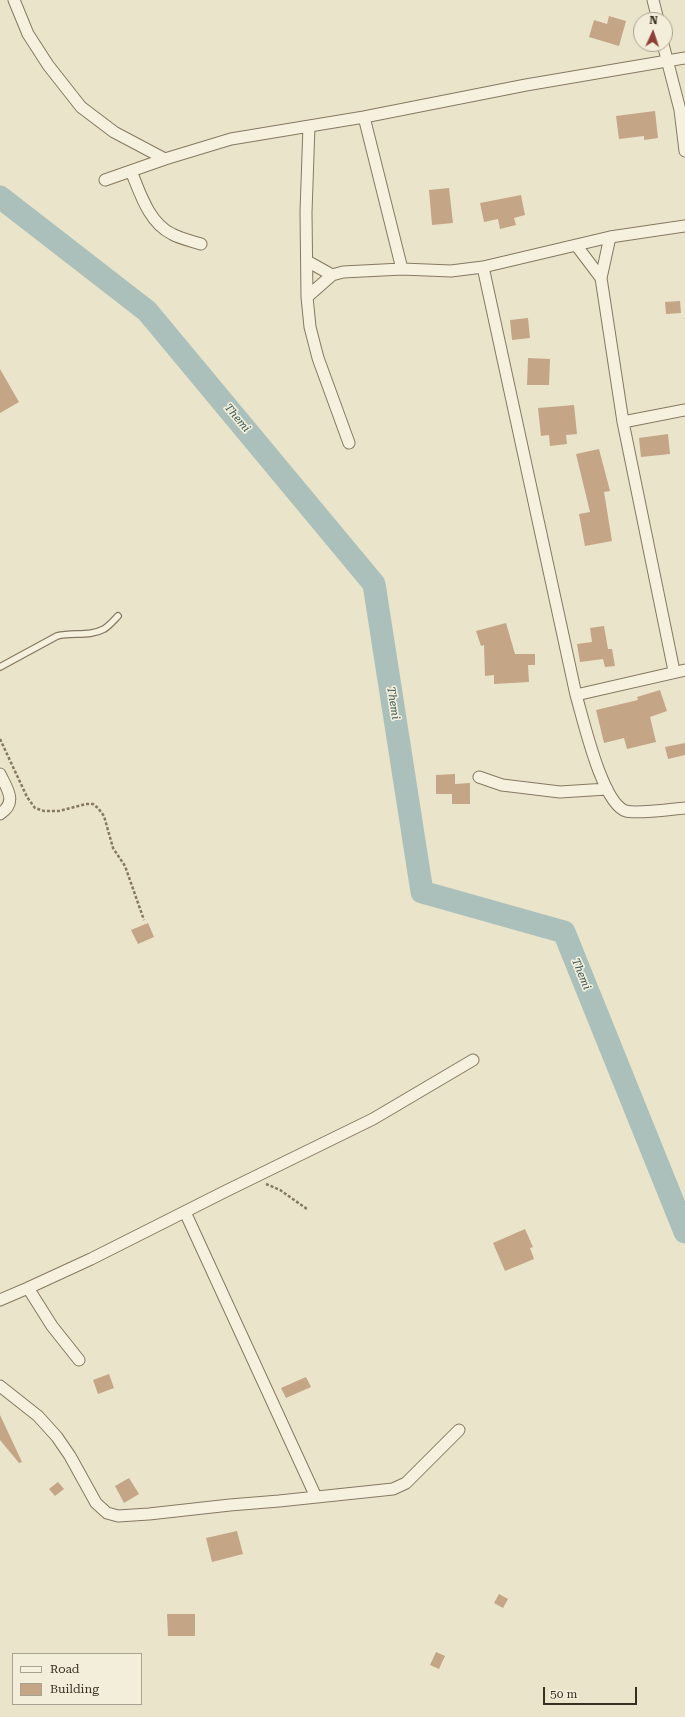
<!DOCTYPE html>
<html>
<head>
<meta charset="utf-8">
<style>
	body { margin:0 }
	#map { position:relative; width:685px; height:1717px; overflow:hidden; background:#eae4cb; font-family:"Roboto Serif",serif }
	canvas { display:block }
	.legend { position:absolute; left:12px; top:1653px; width:130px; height:52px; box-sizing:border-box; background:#f3eeda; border:1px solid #a8a291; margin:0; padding:5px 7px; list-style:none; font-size:12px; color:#382f23 }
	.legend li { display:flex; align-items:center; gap:8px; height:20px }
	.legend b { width:20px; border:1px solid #a8a291 }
	.north { position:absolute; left:633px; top:12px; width:40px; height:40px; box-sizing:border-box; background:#f3eeda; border:1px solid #a8a291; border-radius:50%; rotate:3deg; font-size:11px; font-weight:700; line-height:16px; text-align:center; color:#382f23 }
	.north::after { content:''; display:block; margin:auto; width:14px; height:18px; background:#8e3f38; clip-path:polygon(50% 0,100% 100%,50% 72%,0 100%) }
	.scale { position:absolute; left:543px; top:1687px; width:94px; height:18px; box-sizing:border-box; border:2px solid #382f23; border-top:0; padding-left:5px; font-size:12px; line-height:14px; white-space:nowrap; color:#382f23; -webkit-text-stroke:3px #f3eeda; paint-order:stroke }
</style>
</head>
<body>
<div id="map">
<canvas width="685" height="1717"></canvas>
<ul class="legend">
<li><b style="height:5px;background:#f6f1de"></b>Road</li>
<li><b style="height:11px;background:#c4a586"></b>Building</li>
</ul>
<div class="north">N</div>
<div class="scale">50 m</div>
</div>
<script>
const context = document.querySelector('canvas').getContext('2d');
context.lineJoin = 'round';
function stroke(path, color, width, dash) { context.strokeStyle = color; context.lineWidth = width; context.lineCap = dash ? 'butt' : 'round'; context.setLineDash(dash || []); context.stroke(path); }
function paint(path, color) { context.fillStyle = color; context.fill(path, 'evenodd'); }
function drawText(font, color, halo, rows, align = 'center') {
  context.font = font + ' "Roboto Serif",serif'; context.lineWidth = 3.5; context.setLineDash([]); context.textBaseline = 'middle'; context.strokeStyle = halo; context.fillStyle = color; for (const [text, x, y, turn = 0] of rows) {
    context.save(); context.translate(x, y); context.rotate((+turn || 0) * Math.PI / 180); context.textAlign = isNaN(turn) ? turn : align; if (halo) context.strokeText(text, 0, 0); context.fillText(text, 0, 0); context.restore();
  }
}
const river = new Path2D(`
	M0 197 147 311 374 584 422 892 564 932 685 1232`);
const building = new Path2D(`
	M609 16 626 21 619 46 589 37 594 20 607 24Z
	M655 111 658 138 644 140V136L619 139 616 116Z
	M449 188 453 223 432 225 429 190Z
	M521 195 525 215 514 218 516 225 500 229 498 219 484 222 480 203Z
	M680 301 681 313 666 314 665 302Z
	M528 318 530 338 512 340 510 320Z
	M528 358 550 359 549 385H527Z
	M0 369 19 402 0 413Z
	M574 405 577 434 566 435 567 444 550 446 549 435 541 436 538 408Z
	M668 434 670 454 641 457 639 438Z
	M599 449 610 491 604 492 612 541 585 546 579 514 590 512 576 454Z
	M506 623 515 654H535V665H528L529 682 494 684V675L485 676 484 645 481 646 476 631Z
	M604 626 608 649H612L615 666 605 667 603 659 580 662 577 644 592 642 590 628Z
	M660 690 667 711 650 717 656 742 627 749 624 738 604 743 596 710 638 700 637 697Z
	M685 743V755L668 759 665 747Z
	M455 774V784L470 783V804H452V794H436V775Z
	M148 923 154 937 138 944 131 930Z
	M525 1229 533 1247 530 1248 534 1259 505 1271 493 1243Z
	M109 1374 114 1388 98 1394 93 1380Z
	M306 1377 311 1387 286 1398 281 1388Z
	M0 1415 22 1462 19 1463 0 1440Z
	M129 1478 139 1494 124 1503 115 1486Z
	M58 1482 64 1489 55 1496 49 1489Z
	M237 1531 243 1554 212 1562 206 1538Z
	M499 1594 508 1599 503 1608 494 1603Z
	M167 1614H195V1636H168Z
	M436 1652 445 1656 439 1669 430 1665Z`);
const path = new Path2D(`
	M0 739 27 797 35 808 44 811H59L86 804H93L98 808 104 816 113 848 125 866 144 920
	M266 1184 280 1190 307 1209`);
const service = new Path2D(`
	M0 667 57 636C73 632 89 637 104 629 109 626 114 620 118 616`);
const minor = new Path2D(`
	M14 0 28 34 48 65 81 107 114 132 165 159
	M653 0 658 20
	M663 44 680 110 685 151
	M364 117 402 269
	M309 126 306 212 307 297 310 327 318 358 349 443
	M131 171C140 193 149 223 172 234 181 239 192 241 201 244
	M105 180 165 159 231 139 364 117 526 85 685 58
	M576 245 601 278 623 422 674 671
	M307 261 332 275
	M483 267 576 695C583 718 602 804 626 811 637 814 672 809 685 808
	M601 278 610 237
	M307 297 332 275 343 272 402 269 451 271 483 267 610 237 685 226
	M623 422 685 410
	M576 695 685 670
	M0 774C7 789 18 802 0 814
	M479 777 502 785 560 792 607 789
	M185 1212 316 1497
	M28 1288 52 1326 79 1360
	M0 1300 28 1288 91 1259 226 1191 373 1119 473 1060
	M0 1386 38 1416 57 1437 70 1456 96 1503 107 1513 118 1516 149 1514 230 1505 279 1501 393 1489 406 1483 459 1430`);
const waterNames = [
	["Themi",237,418,50],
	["Themi",393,703,81],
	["Themi",581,974,68]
];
stroke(river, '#abc0bb', 23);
paint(building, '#c4a586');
stroke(service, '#867861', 8);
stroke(minor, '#867861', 13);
stroke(path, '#867861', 2.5, [3, 2]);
stroke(service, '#f6f1de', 5.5);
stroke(minor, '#f6f1de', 11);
drawText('italic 11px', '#345556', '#f3eeda', waterNames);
</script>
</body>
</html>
